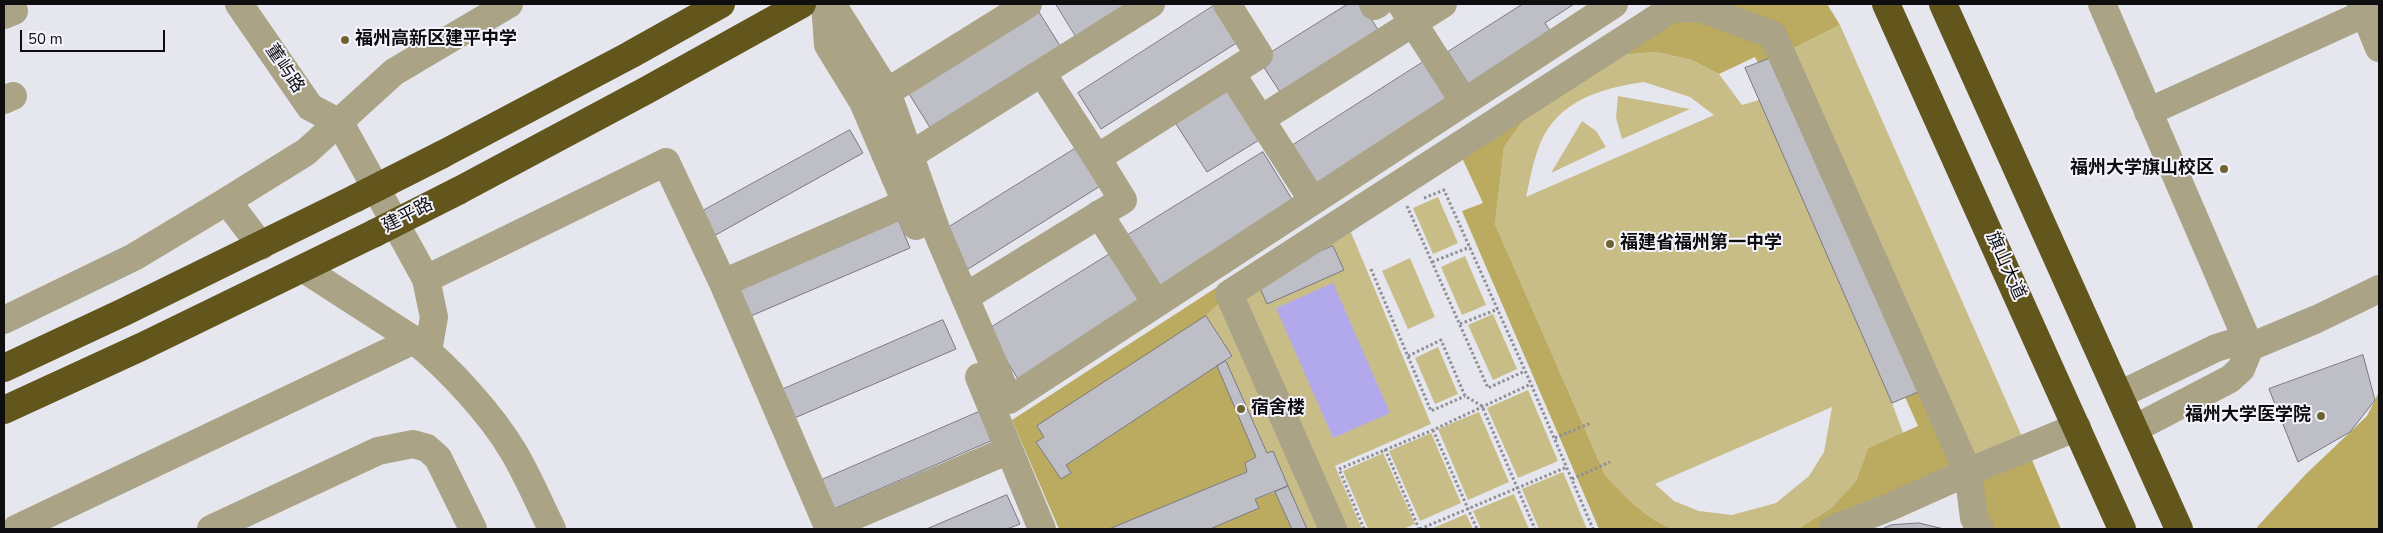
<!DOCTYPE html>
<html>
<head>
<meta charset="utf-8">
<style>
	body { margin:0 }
	#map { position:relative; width:2383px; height:533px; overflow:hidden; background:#e6e6ef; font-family:"Nunito Sans",sans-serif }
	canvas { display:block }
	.frame { position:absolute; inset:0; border:5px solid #0e0e10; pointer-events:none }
	.scale { position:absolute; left:20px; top:30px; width:145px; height:22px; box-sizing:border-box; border:2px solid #0e0e10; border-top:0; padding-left:6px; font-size:15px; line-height:18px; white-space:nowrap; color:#0e0e10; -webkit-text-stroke:4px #f4f3fc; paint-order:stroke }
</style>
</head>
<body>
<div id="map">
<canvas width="2383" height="533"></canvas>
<div class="frame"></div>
<div class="scale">50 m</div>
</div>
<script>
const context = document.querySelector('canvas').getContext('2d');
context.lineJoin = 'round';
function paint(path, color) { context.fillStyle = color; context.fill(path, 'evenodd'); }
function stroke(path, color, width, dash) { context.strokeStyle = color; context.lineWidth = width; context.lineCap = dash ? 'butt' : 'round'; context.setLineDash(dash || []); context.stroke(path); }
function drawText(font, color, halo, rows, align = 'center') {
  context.font = font + ' "Nunito Sans","Noto Sans SC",sans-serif'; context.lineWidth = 4; context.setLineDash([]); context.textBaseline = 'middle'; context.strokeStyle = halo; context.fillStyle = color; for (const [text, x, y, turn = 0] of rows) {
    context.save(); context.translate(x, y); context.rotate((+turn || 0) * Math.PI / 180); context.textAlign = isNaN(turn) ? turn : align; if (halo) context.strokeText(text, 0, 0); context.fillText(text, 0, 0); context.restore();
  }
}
const green = new Path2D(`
	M1840 25 2027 448 1968 472 1782 54Z
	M1656 52 1692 60 1719 74 1742 105 1759 100 1892 403 1903 433 1868 448 1856 481 1831 508 1798 529H1674C1646 520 1625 496 1605 475L1495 224 1504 147 1523 121 1618 55ZM1644 82 1690 97 1714 115 1526 197C1530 180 1533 161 1540 144 1558 100 1602 88 1644 82ZM1832 407 1824 452 1809 476 1776 503 1732 515 1699 511 1674 501 1655 484Z
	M1618 96 1690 109 1622 139 1616 118Z
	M1582 121 1596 131 1606 147 1551 173Z
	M1438 197 1458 243 1433 254 1413 208Z
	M1345 218 1431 424 1335 466 1362 529H1307L1273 452 1267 453 1226 361 1232 356 1206 316 1229 294ZM1333 246 1343 270 1267 303 1257 278Z
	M1465 256 1486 305 1462 315 1441 267Z
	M1410 258 1435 317 1408 329 1382 271Z
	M1493 314 1517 369 1493 380 1468 325Z
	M1438 347 1458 394 1435 404 1415 358Z
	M1528 390 1558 461 1518 478 1487 408Z
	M1479 412 1509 482 1468 500 1438 429Z
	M1431 433 1461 503 1420 521 1389 451Z
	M1383 453 1415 524 1403 529H1368L1343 471Z
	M1563 472 1587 529H1539L1522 489Z
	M1514 494 1529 529H1481L1473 511Z
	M1466 514 1473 529H1431Z`);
const forest = new Path2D(`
	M1654 4H1827L1840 25 1782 54 1758 63 1755 57 1719 74 1692 60 1656 52 1618 55 1523 121 1504 147 1495 224 1605 475C1625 496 1646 520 1674 529H1599L1462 211 1483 203 1457 147 1229 294 1206 316 1037 426 1044 437 1036 442 1061 479 1071 473 1066 465 1217 366 1256 457 1245 463 1247 472 1109 529H1059L1012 420Z
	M1930 387 1968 472 2027 448 2061 529H1980L1968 472 1833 529H1798L1831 508 1856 481 1868 448 1918 426 1905 397Z
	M2379 392V529H2258L2257 527 2306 474 2367 416Z
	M1275 492 1292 529H1210L1258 508 1255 499Z`);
const water = new Path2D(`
	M1333 283 1390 413 1333 438 1276 308Z`);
const building = new Path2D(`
	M1056 4H1133L1077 38Z
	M1348 4H1362L1380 33 1282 95 1259 60Z
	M1523 4H1574L1545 23 1553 35 1471 88 1448 52Z
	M1215 5 1238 42 1101 129 1078 93Z
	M1037 9 1062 49 931 129 906 89Z
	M1782 54 1930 387 1892 403 1745 68Z
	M1428 59 1452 98 1314 185 1290 147Z
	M1233 88 1264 137 1207 172 1176 124Z
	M850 130 863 153 712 237 699 213Z
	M1081 145 1105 183 965 271 941 232Z
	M1263 152 1295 204 1159 286 1128 235Z
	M898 219 910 248 746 318 733 290Z
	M1333 246 1344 270 1267 304 1256 279Z
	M1110 254 1141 304 1018 379 987 330Z
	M1206 316 1232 356 1066 465 1071 473 1061 479 1036 442 1044 437 1037 426Z
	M943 320 956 349 792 419 779 391Z
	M2363 355 2375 400 2350 432 2298 462 2269 389Z
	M1226 361 1267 453 1273 451 1288 486 1255 499 1259 508 1210 529H1109L1247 472 1245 463 1256 457 1217 366Z
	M981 411 993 440 829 511 817 482Z
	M1288 486 1307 529H1292L1275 492Z
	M1007 495 1020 524 1007 529H927Z
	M1919 523 1944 529H1882L1891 525Z`);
const path = new Path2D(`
	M1424 198 1444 190 1531 384 1593 529
	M1407 206 1488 388 1525 371
	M1432 262 1470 247
	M1371 269 1431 411 1465 396
	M1460 324 1498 309
	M1408 356 1441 340 1465 396 1482 406 1535 529
	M1433 430 1477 529
	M1555 438 1591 423
	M1385 449 1419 529
	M1572 479 1610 462
	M1364 529 1339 469 1433 430 1531 384
	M1420 529 1567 467`);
const minor = new Path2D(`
	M239 4 310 107 340 123 426 279 434 317 428 351
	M825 4 828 45 863 102 916 226
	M832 4 887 92 1028 4
	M1227 4 1259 55 1231 73
	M1373 4 1374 6 1378 4
	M1401 4 1464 102
	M2102 4 2250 347 2241 369 2230 379 2134 429
	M2361 4 2379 48
	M4 15 14 11
	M1042 73 1097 158 1231 73 1313 201
	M887 92 937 232 1009 400 1614 4
	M4 100 13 96
	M2148 112 2379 7
	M1261 119 1443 4
	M909 156 1151 4
	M1099 214 1156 303
	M261 246 227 201 306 152 394 72 509 4
	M304 269 414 340C448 367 491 414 513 451 528 476 539 503 552 529
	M426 279 666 162 723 283 829 529
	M723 283 906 203
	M965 297 1123 200 1097 158
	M4 320 134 257 227 201
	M979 377 1042 529
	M2119 395 2216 348 2232 343 2250 347 2317 319 2379 289
	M828 527 1009 450
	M16 529 414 340
	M211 529 378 451 413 444 427 448 438 458 473 529
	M1333 529 1229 294 1671 9 1700 8 1773 35 1968 472 1974 518 1980 529
	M1833 529 1890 507 1968 472 2077 427`);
const highway = new Path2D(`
	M1886 4 2122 529
	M1943 4 2179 529
	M441 155 630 55 721 4
	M458 191 647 90 802 4
	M4 368 124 312 356 198
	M4 410 141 347 375 233`);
const highwayBridge = new Path2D(`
	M356 198 441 155
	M375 233 458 191`);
const markers = [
	[345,40,5,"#6e6330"],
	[2224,169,5,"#6e6330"],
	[1610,244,5,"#6e6330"],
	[1241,409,5,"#6e6330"],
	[2321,416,5,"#6e6330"]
];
const poiNames = [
	["福州高新区建平中学",355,40],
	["福州大学旗山校区",2214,169,"right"],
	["福建省福州第一中学",1620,244],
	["宿舍楼",1251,409],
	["福州大学医学院",2311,416,"right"]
];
const streetNames = [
	["董屿路",284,69,56],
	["建平路",408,216,-27],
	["旗山大道",2005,266,66]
];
paint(green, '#c8bd87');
paint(forest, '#bbab61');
paint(water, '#b2a9ed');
paint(building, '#bebec6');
stroke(building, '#78777f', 1);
stroke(path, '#8f8f95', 3, [2.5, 2.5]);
stroke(minor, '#aaa385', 28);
stroke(highway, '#62561d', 28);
stroke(highwayBridge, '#62561d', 28);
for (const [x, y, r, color] of markers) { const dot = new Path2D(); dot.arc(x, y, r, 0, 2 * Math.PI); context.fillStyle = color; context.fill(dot); stroke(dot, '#f4f3fc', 2); }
drawText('bold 18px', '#0e0e10', '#f4f3fc', poiNames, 'left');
drawText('18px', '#0e0e10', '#f4f3fc', streetNames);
</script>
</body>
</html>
